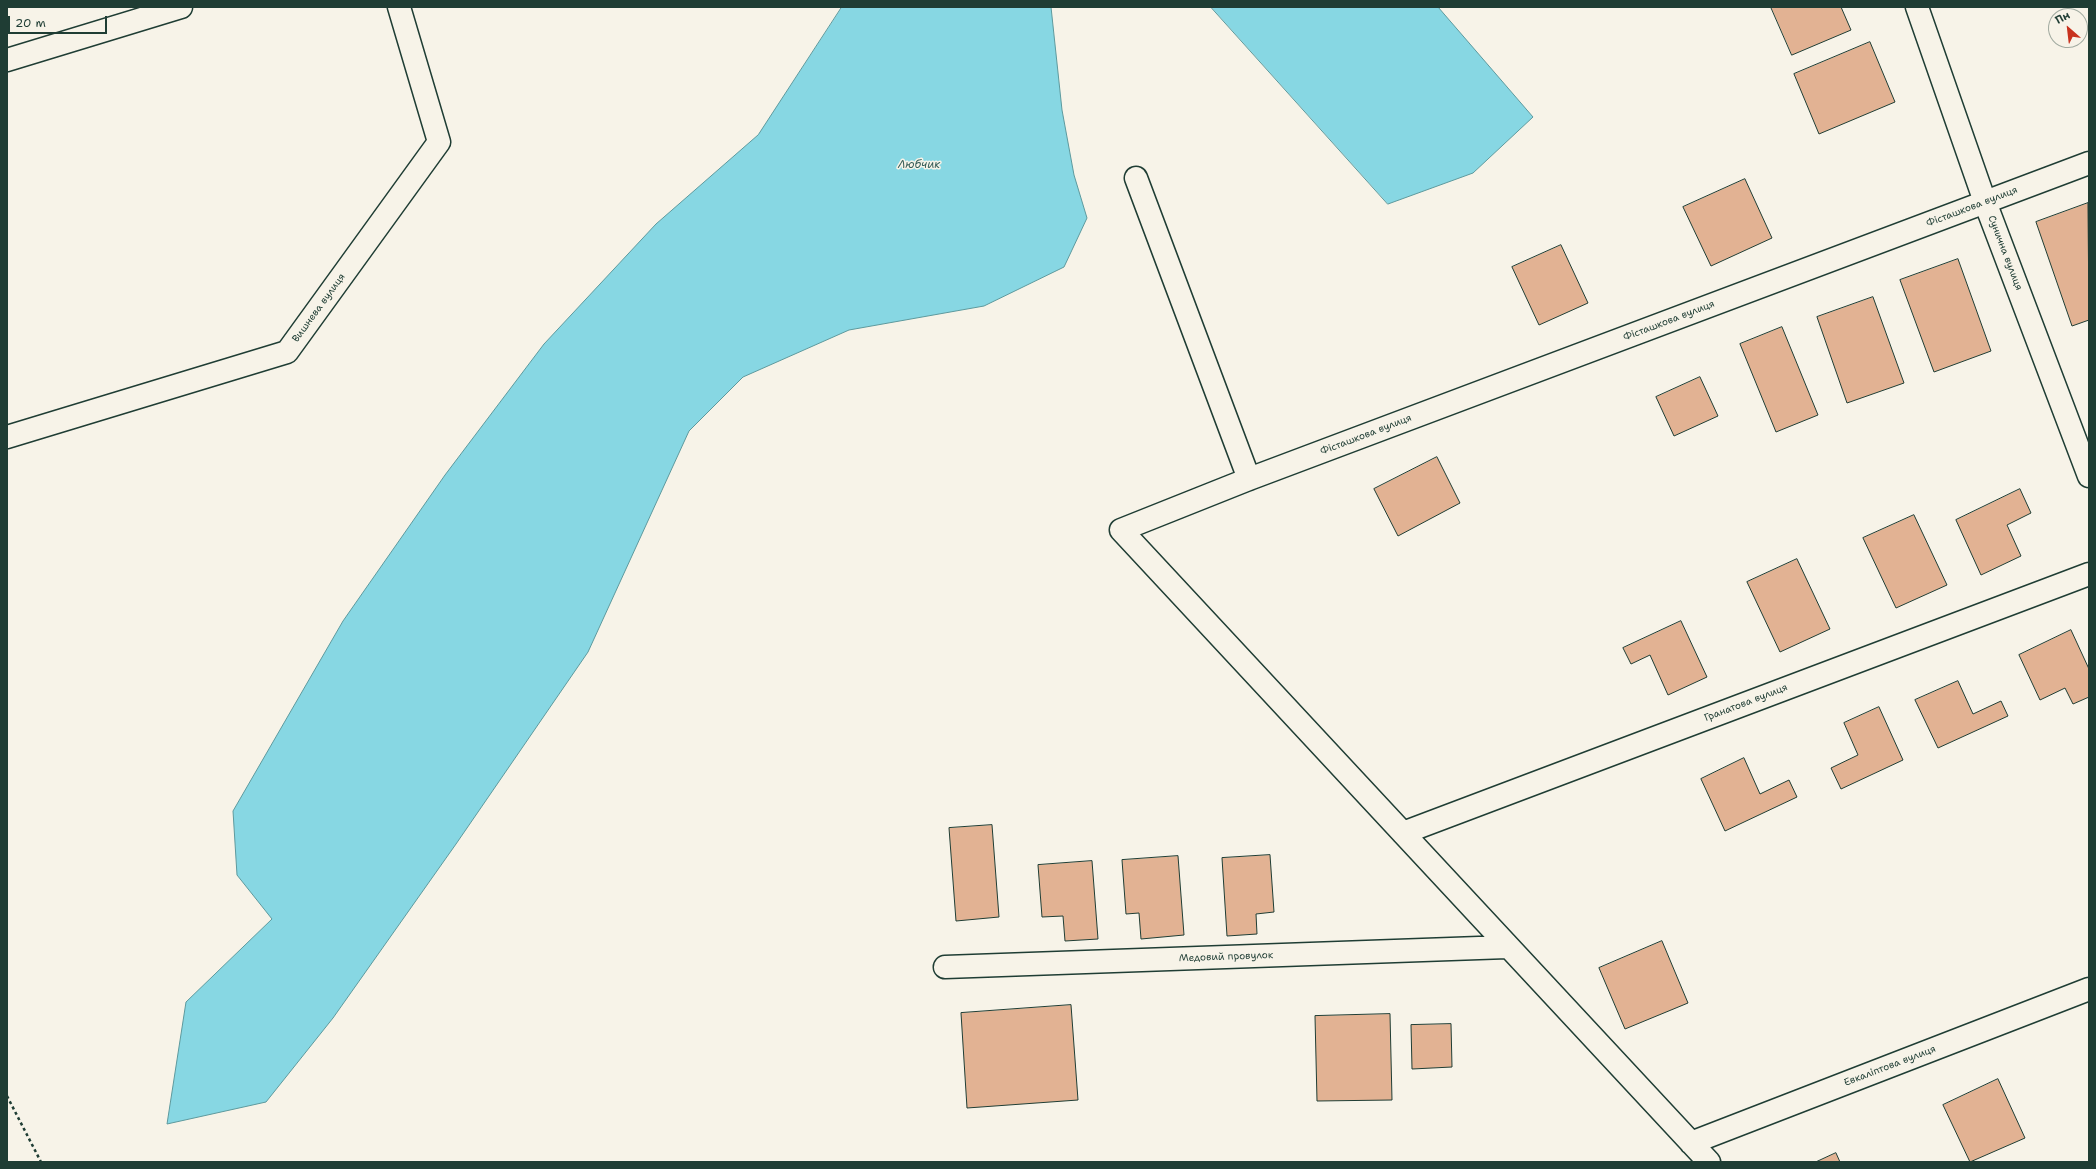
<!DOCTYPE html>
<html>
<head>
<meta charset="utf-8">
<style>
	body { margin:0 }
	#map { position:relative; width:2096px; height:1169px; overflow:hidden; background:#f7f3e8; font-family:"Shantell Sans",sans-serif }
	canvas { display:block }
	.frame { position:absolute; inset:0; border:8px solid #1f3d34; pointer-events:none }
	.north { position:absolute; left:2048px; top:8px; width:40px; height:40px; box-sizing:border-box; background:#f7f3e8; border:1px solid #a1aaa0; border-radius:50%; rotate:332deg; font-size:11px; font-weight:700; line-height:16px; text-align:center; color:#1f3d34 }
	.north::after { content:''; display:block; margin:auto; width:14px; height:18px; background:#c8321e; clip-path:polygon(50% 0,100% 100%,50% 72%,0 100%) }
	.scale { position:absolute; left:8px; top:16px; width:99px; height:18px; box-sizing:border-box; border:2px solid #1f3d34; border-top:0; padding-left:5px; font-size:12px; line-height:14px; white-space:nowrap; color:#1f3d34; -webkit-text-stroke:3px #f7f3e8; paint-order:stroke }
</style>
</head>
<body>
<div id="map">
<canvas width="2096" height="1169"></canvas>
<div class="frame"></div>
<div class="north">Пн</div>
<div class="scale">20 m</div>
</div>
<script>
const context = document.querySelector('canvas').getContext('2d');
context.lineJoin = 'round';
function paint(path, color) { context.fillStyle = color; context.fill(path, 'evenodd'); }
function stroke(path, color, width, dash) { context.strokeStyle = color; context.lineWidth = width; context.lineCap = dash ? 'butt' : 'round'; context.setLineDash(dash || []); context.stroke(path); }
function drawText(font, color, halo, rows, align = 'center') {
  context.font = font + ' "Shantell Sans",sans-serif'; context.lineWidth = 3; context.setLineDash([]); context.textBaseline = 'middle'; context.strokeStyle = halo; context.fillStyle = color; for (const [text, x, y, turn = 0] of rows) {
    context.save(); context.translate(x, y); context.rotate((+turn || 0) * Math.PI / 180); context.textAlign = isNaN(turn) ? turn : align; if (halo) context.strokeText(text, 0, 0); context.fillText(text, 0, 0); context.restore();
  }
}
const water = new Path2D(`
	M842 7H1051L1062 110 1074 175 1087 218 1064 267 984 306 849 330 743 377 689 431 588 652 456 844 333 1018 266 1102 167 1124 186 1002 272 919 237 875 233 811 343 621 445 475 544 344 656 224 758 135Z
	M1211 7H1438L1533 117 1473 173 1388 204Z`);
const building = new Path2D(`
	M1771 7H1841L1851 30 1792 55Z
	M1870 42 1895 102 1819 134 1794 74Z
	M1745 179 1772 238 1711 266 1683 207Z
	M2088 203 2089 320 2072 326 2036 222Z
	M1561 245 1588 303 1539 325 1512 267Z
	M1958 259 1991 351 1934 372 1900 280Z
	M1873 297 1904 383 1847 403 1817 317Z
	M1782 327 1818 415 1776 432 1740 344Z
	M1700 377 1718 416 1674 436 1656 397Z
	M1437 457 1460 503 1398 536 1374 489Z
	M2020 489 2031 513 2007 525 2021 556 1981 575 1956 520Z
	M1914 515 1947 585 1896 608 1863 538Z
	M1797 559 1830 629 1780 652 1747 582Z
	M1681 621 1707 677 1668 695 1650 655 1631 664 1623 648Z
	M2071 630 2089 669V697L2073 704 2065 688 2040 700 2019 655Z
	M1958 681 1973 714 2001 701 2008 716 1938 748 1915 700Z
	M1879 707 1903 760 1841 789 1831 768 1858 755 1844 723Z
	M1744 758 1760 794 1789 780 1797 797 1725 831 1701 779Z
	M992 825 999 917 956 921 949 828Z
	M1270 855 1274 912 1256 914 1257 934 1227 936 1222 858Z
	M1178 856 1184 935 1141 939 1139 913 1126 914 1122 860Z
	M1092 861 1098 939 1065 941 1063 916 1042 917 1038 865Z
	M1662 941 1688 1003 1625 1029 1599 968Z
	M1071 1005 1078 1100 967 1108 961 1013Z
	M1390 1014 1392 1100 1317 1101 1315 1016Z
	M1451 1024 1452 1067 1412 1069 1411 1025Z
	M1998 1079 2025 1138 1970 1162 1943 1105Z
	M1836 1153 1840 1162H1816Z`);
const path = new Path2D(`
	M7 1096 41 1162`);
const street = new Path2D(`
	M1917 7 1985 202 2089 476
	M7 60 181 7
	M1136 178 1249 479
	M7 437 287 352 439 142 399 7
	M1403 833 2089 574
	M945 967 1507 947
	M1691 1143 2089 989
	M1709 1162 1121 530 1249 479 2089 163`);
const streetNames = [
	["Фісташкова вулиця",1972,207,-21],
	["Сунична вулиця",2005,253,69],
	["Вишнева вулиця",319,308,-54],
	["Фісташкова вулиця",1669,321,-21],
	["Фісташкова вулиця",1366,435,-21],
	["Гранатова вулиця",1746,703,-21],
	["Медовий провулок",1226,957,-2],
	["Евкаліптова вулиця",1890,1066,-21]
];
const waterNames = [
	["Любчик",919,165]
];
paint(water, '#87d7e3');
stroke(water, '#5d999d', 1);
paint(building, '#e2b293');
stroke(building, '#1f3d34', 1);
stroke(street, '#1f3d34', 25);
stroke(path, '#1f3d34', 2.5, [3, 3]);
stroke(street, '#f7f3e8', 22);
drawText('10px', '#1f3d34', '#f7f3e8', streetNames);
drawText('italic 11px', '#345c57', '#f7f3e8', waterNames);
</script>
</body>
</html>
